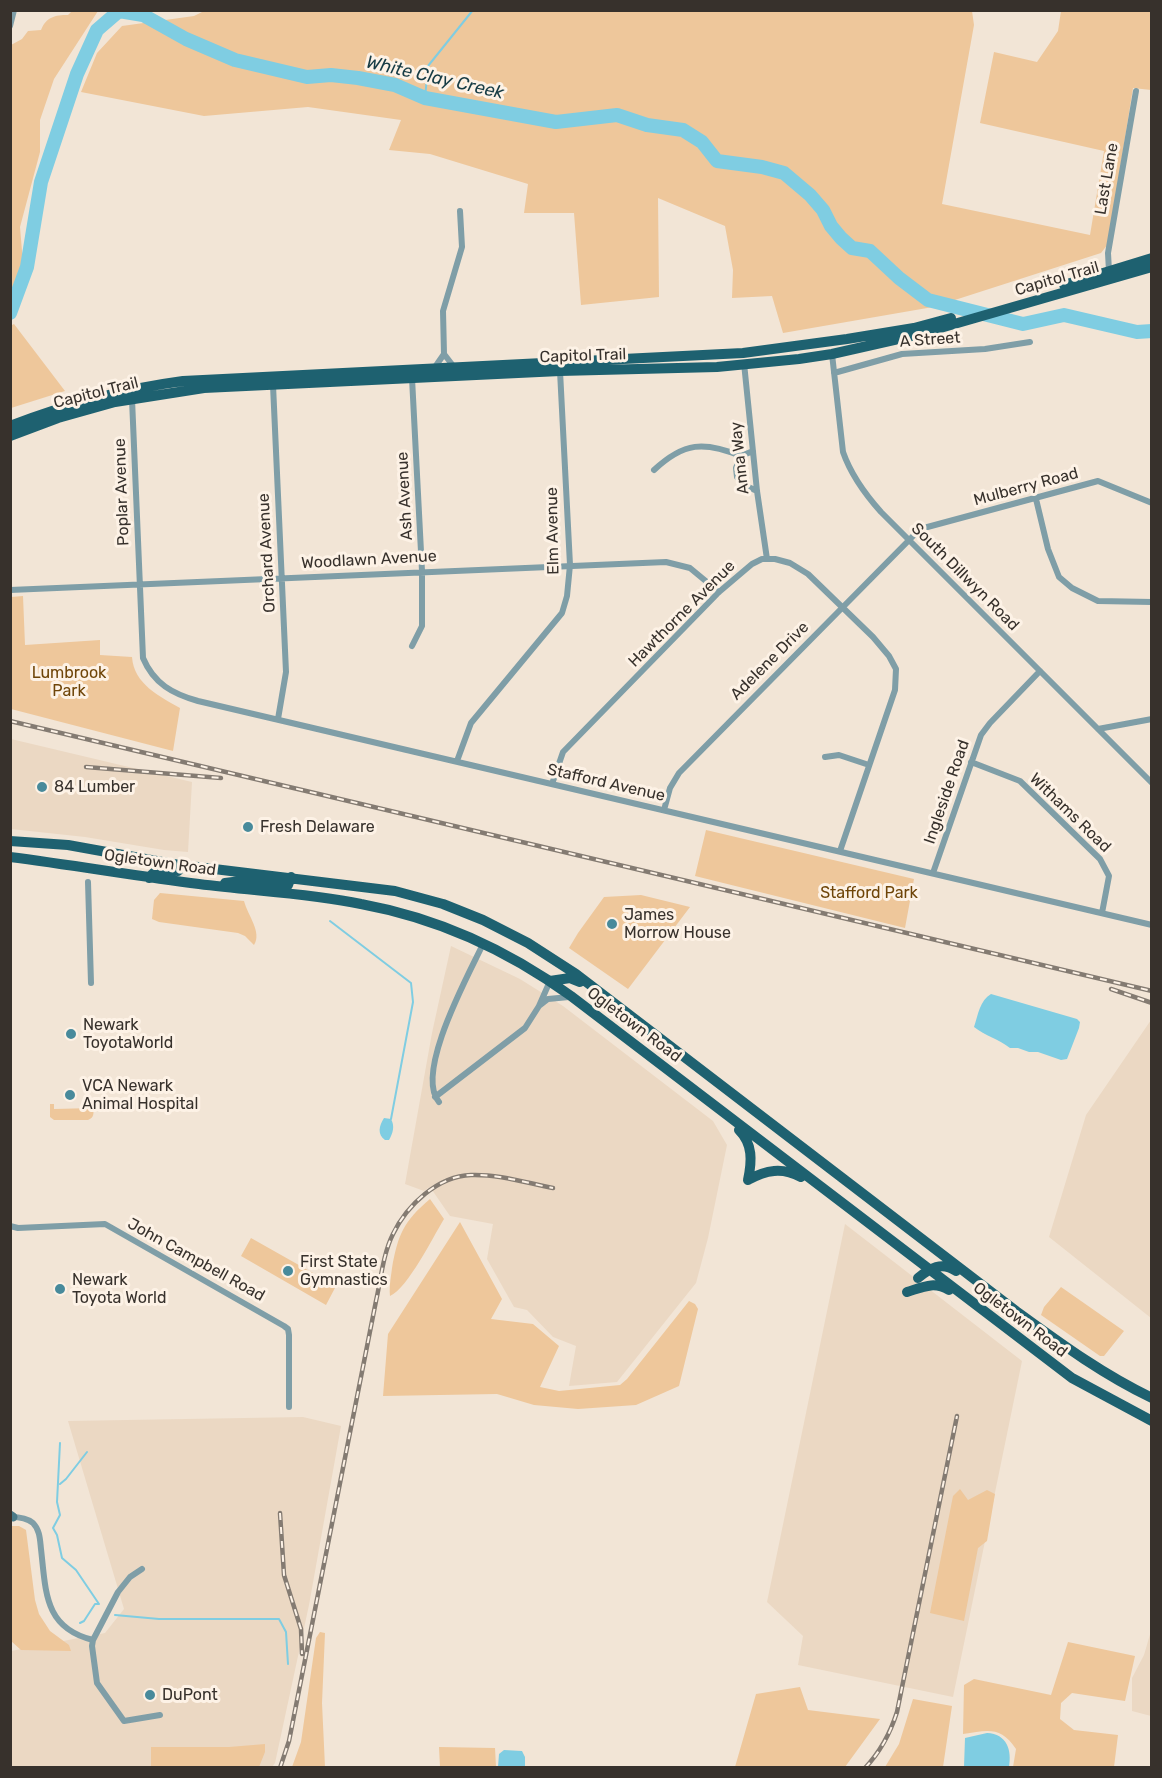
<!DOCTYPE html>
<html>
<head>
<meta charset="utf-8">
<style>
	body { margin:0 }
	#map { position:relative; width:1162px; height:1778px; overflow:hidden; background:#f2e5d6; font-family:Rubik,sans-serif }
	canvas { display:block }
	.frame { position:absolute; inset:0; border:12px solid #37312c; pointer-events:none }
</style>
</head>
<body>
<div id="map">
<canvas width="1162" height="1778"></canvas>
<div class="frame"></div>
</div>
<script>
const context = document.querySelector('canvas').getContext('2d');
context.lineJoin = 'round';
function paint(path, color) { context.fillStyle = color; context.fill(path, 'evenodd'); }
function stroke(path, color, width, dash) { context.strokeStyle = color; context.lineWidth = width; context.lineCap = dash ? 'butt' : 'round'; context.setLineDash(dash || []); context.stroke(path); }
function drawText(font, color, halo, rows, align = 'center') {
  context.font = font + ' Rubik,sans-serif'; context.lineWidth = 6; context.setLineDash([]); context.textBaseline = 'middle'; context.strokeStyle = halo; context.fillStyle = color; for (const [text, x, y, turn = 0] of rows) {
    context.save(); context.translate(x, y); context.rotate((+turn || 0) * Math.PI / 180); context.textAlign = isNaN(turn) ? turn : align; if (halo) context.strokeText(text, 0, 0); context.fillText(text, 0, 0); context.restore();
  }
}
const built = new Path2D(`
	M11 739 192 782 188 852 164 850 85 837 11 829Z
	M451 946 520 979 563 1006 713 1121 727 1145 708 1238 696 1283 617 1382 569 1386 576 1346 553 1337 527 1310 514 1307 487 1259 493 1224 450 1216 430 1187 424 1191 405 1184 432 1033Z
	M1151 1020V1318L1049 1237 1086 1115Z
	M845 1224 1022 1361 953 1697 798 1665 803 1636 767 1602Z
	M303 1417 341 1426 309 1605 275 1763 272 1767 11 1768V1651L105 1633 124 1609 68 1421Z
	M1151 1631 1152 1716H1151L1132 1711V1678L1144 1655Z`);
const green = new Path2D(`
	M72 11H98L54 79 40 120V152L20 227 23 263 11 294V45L22 39 28 31 41 30C46 17 55 15 68 15Z
	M204 11H972L974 25 942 204 1090 235 1104 151 980 123 994 52 1037 62 1058 31 1061 11H1151V90L1133 88 1108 244 1101 253 933 307 783 333 772 296 732 298 733 270 725 226 658 198 659 297 581 305 574 213H524L528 184 430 154 389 150 401 120 308 107 204 116 81 92 97 53 122 26 194 16Z
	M14 324 65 391 11 408 10 326Z
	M23 596 25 645 100 640V655L132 657C134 684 159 696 180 708L173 751 11 709V597Z
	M706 830 914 879 905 928 695 876Z
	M160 893 244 901C248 916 262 932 254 945L245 936 238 933 159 922 152 919 154 900Z
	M641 895 690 907 628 989 569 948 578 933 604 897Z
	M50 1104H54V1109L93 1108C94 1113 94 1118 88 1120H54L50 1117Z
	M430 1199 444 1219C433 1237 408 1288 390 1296 389 1286 391 1277 392 1268 398 1234 404 1221 430 1199Z
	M460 1222 502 1299 491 1319 533 1324 559 1346 540 1387 559 1391 620 1385 627 1379 689 1301 695 1304 698 1309 679 1386 636 1405 578 1409 534 1405 497 1394 383 1396 388 1334Z
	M251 1238 336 1286 326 1305 241 1256Z
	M1061 1287 1124 1331 1104 1356H1100L1041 1315 1044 1307Z
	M960 1489 968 1500 987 1490 995 1494 987 1541 978 1548 964 1621 930 1613 953 1496Z
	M11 1526H19L26 1530 35 1600 39 1614 50 1631 69 1645 71 1651 21 1650 11 1641Z
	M320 1632 325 1633 322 1703 325 1767H292L301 1742 316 1638Z
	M1068 1642 1135 1656 1125 1701 1072 1693 1061 1703 1060 1719 1074 1730 1118 1735 1114 1767H1013L1016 1749C1001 1726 988 1730 963 1734L964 1685 974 1679 1051 1695Z
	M800 1687 808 1710 880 1719 845 1767H735L756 1694Z
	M913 1699 952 1706 943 1767H885L899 1744Z
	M265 1744V1752L259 1767H151V1747H229Z
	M439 1747 495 1748 496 1767H440Z`);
const water = new Path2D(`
	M991 994 1077 1019 1080 1022 1079 1028 1067 1059 1061 1060 1038 1052H1029L1018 1048H1010C999 1039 985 1036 974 1027 978 1015 980 1000 991 994Z
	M384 1118 391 1119C395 1126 393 1133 389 1140H385C377 1134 379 1126 384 1118Z
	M987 1733C1007 1734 1012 1750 1009 1767H964L965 1738Z
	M504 1750 522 1751 525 1757V1767H498L499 1754Z`);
const stream = new Path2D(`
	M425 98 428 66 473 10
	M330 921 411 983 413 1002 391 1119
	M60 1443 57 1502 60 1515 53 1528 57 1535 62 1558 76 1570 99 1604H95L84 1621 80 1623
	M60 1484 66 1479 87 1452
	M115 1615 159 1619H279L286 1632 288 1664`);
const river = new Path2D(`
	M10 313 27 267 41 182 77 74 97 30 119 11 143 15 186 39 235 60 307 77 331 75 358 78 395 85 425 98 556 122 617 115 647 125 683 130 702 142 717 161 762 167 784 173 810 195 823 210 831 226 841 238 852 248 870 251 899 278 928 300 1023 324 1064 315 1137 332 1152 331`);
const street = new Path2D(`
	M10 26 14 10
	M1109 271 1108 253 1136 91
	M444 354 443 311 462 247 460 211
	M832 354 843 452C851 475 864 493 881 512L1152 783
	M744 363 757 491 767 559
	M435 367 444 354 454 367
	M834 373 902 354 985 349 1030 342
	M273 385 286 672 278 719
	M132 399 143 658C154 684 173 694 198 701L1152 925
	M741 456 736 468 737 477 744 485 757 491
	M654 470C684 442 704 441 741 456L753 451
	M1036 499 1048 549 1059 577 1072 588 1098 601 1152 602
	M10 590 666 562 690 568 719 592
	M412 646 422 626V571L412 378
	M1098 729 1152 719
	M825 757 839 755 869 765
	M457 761 471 723 562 613 567 596 570 565 560 371
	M971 762 1020 781 1100 859 1109 876 1102 913
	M552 784 563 752 719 592 752 564 762 559H775L790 563 808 574 873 637 889 656 896 669 895 690 840 851
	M664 810 670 788 679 773 920 529 1098 481 1152 503
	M933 873 981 735 990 723 1040 671
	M88 882 91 983
	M550 981 539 1006 548 999 569 997
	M435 1097 525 1028 539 1006
	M439 1102C414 1073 469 974 483 944
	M10 1226 18 1228 105 1224 284 1326 288 1329 289 1335V1407
	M11 1517C19 1517 27 1518 33 1523 40 1530 40 1540 41 1549 46 1592 44 1628 93 1640
	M142 1569 130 1577 118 1592 93 1640 92 1646 97 1683 124 1721 160 1715`);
const secondary = new Path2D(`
	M10 1515 13 1517`);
const primary = new Path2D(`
	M1064 285 1152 258
	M10 426C67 404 123 389 183 381L743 353 847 339 914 328 951 318
	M10 436 58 418 115 402 204 388 560 371 717 367 799 359 832 354 916 335 1152 267
	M10 841 68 845 173 864 395 891 443 904 483 920 528 943 576 974 1016 1311C1060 1343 1102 1374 1152 1398
	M10 857C73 865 136 876 199 884 253 891 308 893 361 904 437 918 509 951 571 996L1072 1378 1152 1421
	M149 878C156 867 166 870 178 871
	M225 883 241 881 288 885 291 877
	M550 981 570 978 580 982
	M739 1130C753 1144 752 1161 748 1180
	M748 1180C766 1170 782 1167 801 1177
	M918 1278C930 1268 942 1261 956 1271
	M907 1292C923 1287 934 1281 949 1290`);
const rail = new Path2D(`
	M10 721 1152 991
	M86 767 221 778
	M1111 989 1152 1003
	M280 1513 284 1575 301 1629 302 1654
	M280 1768 289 1741 376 1301C381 1279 383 1254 393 1234 407 1205 438 1176 471 1175 498 1174 527 1183 553 1188
	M865 1768C881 1751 890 1734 897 1712L957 1416`);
const markers = [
	[42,787,6,"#488a9b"],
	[248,827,6,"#488a9b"],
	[612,924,6,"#488a9b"],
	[71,1034,6,"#488a9b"],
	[70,1095,6,"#488a9b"],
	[288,1271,6,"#488a9b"],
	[60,1289,6,"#488a9b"],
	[150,1695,6,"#488a9b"]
];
const streetNames = [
	["Last Lane",1107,179,-80],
	["Capitol Trail",1057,279,-16],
	["A Street",930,340,-4],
	["Capitol Trail",583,356,-2],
	["Capitol Trail",96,393,-14],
	["Anna Way",740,458,-96],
	["Mulberry Road",1026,487,-15],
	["Poplar Avenue",122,492,-92],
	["Ash Avenue",405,496,-93],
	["Elm Avenue",553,531,-91],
	["Orchard Avenue",267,553,-93],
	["Woodlawn Avenue",369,560,-3],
	["South Dillwyn Road",965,577,45],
	["Hawthorne Avenue",682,614,-45],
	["Adelene Drive",770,661,-45],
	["Stafford Avenue",606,783,13],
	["Ingleside Road",947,792,-71],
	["Withams Road",1070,813,44],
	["Ogletown Road",160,863,8],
	["Ogletown Road",634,1025,37],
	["John Campbell Road",196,1260,29],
	["Ogletown Road",1020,1320,37]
];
const parkNames = [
	["Lumbrook",69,673],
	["Park",69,691],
	["Stafford Park",869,893]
];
const poiNames = [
	["84 Lumber",54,787],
	["Fresh Delaware",260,827],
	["James",624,915],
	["Morrow House",624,933],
	["Newark",83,1025],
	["ToyotaWorld",83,1043],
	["VCA Newark",82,1086],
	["Animal Hospital",82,1104],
	["First State",300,1262],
	["Gymnastics",300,1280],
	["Newark",72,1280],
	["Toyota World",72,1298],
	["DuPont",162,1695]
];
const waterNames = [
	["White Clay Creek",435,78,13]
];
paint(built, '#ebd8c3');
paint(green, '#eec79b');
paint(water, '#7fcde2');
stroke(stream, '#7fcde2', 2);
stroke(river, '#7fcde2', 14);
stroke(street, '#7f9ea7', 6);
stroke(secondary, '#4a7a87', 9);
stroke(primary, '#1e6170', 10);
stroke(rail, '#847b72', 4.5);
stroke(rail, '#fdf2e6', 2, [7]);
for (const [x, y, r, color] of markers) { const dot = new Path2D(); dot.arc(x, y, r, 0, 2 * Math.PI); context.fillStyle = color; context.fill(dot); stroke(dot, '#fdf2e6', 2); }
drawText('16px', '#37312c', '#fdf2e6', streetNames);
drawText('16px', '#6f4508', '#fdf2e6', parkNames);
drawText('16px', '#37312c', '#fdf2e6', poiNames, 'left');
drawText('italic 18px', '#173c45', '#fdf2e6', waterNames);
</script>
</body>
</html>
